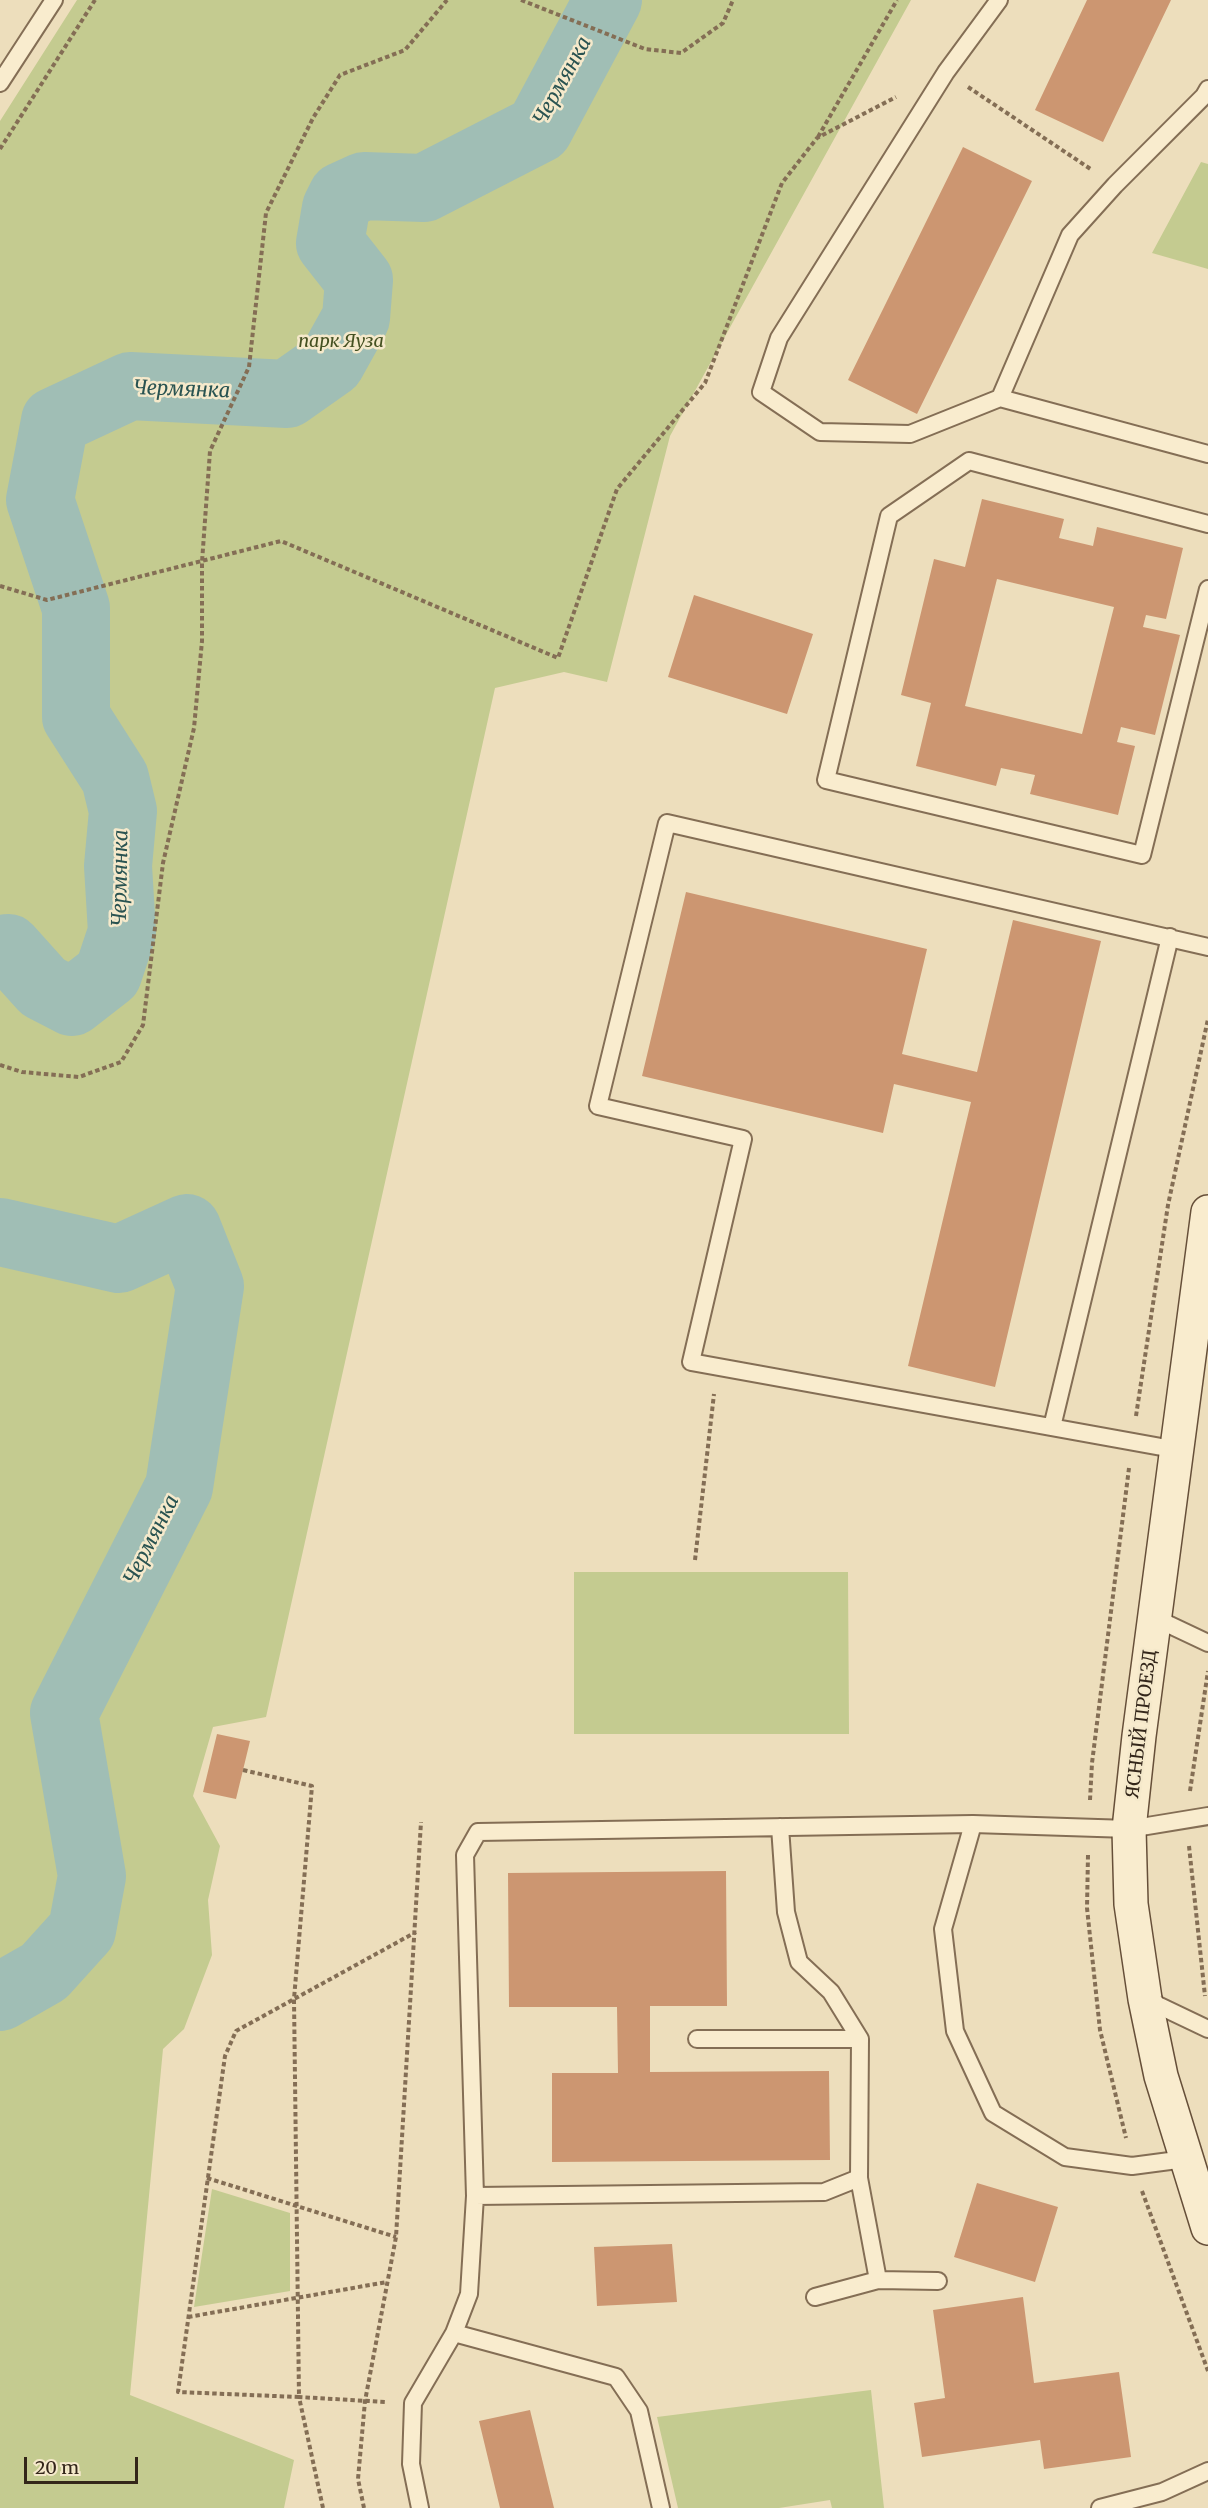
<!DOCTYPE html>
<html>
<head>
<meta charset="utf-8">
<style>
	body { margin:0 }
	#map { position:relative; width:1208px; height:2508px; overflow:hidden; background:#eddebc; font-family:Merriweather,serif }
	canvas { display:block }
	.scale { position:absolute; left:24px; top:2457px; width:114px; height:27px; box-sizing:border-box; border:3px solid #33261a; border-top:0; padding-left:8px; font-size:18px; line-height:21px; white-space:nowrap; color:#33261a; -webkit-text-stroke:4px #f5e9cb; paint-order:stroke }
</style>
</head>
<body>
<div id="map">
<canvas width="1208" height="2508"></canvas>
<div class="scale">20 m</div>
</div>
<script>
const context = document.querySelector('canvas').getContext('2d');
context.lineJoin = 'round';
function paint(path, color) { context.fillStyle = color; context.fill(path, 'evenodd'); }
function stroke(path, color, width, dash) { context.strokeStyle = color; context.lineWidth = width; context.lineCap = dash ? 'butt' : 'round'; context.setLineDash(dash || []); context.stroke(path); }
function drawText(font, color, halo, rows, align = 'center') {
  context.font = font + ' Merriweather,serif'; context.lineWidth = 5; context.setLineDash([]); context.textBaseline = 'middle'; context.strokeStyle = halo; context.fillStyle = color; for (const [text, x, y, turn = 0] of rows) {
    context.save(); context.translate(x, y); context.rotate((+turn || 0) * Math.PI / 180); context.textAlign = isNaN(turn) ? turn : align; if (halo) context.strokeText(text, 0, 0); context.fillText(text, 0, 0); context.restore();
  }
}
const green = new Path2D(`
	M77 0H911L670 436 607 682 564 672 495 688 266 1717 213 1727 193 1796 220 1846 208 1900 212 1955 184 2029 163 2049 130 2395 294 2460 284 2508H0V121Z
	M1201 162 1208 164V269L1152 253Z
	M574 1572H848L849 1734H574Z
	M212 2189 290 2213V2291L194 2307Z
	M871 2390 884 2508H832L830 2500 779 2508H678L657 2417Z`);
const river = new Path2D(`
	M0 949 8 948 43 987 72 1002 108 974 122 932 118 866 123 811 115 778 76 717V608L40 500 55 421 130 386 287 394 331 363 356 318 359 280 330 243 336 208 342 196 364 186 424 188 539 129 608 0
	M0 1232 119 1259 187 1228 210 1286 179 1487 64 1713 92 1876 82 1930 44 1972 0 1997`);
const building = new Path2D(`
	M1087 0H1171L1103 142 1035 110Z
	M963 147 1032 181 917 414 848 380Z
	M982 499 1064 519 1059 538 1093 546 1097 527 1183 548 1166 619 1146 615 1143 627 1180 635 1155 735 1121 727 1117 742 1135 746 1118 815 1030 794 1035 775 1001 768 996 786 916 766 931 703 901 695 934 559 965 567ZM997 579 1114 607 1082 734 965 706Z
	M694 595 813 634 787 714 668 677Z
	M686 892 927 949 902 1054 977 1072 1013 920 1101 941 995 1387 908 1366 971 1102 894 1084 883 1133 642 1076Z
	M217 1734 250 1741 236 1799 203 1792Z
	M726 1871 727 2006H650V2072L829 2071 830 2160 552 2162V2073H618L617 2007H509L508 1873Z
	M977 2183 1058 2207 1035 2282 954 2257Z
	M672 2244 677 2302 597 2306 594 2247Z
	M1023 2297 1034 2383 1119 2372 1131 2457 1044 2469 1040 2440 922 2457 914 2403 945 2398 933 2310Z
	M530 2410 554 2508H500L479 2421Z`);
const path = new Path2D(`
	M521 0 645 49 681 53 723 23 733 0
	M968 87 1092 170
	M818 137 897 0
	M0 149 95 0
	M0 586 47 600 281 541 558 658 617 489 705 383 782 183 817 138 896 97
	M0 1065 22 1072 79 1077 121 1062 143 1025 163 863 194 728 202 641V562L210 451 249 367 266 213 313 118 340 75 405 50 447 0
	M1136 1416 1168 1205 1208 1019
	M695 1560 714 1394
	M243 1770 312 1786 294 1999 299 2397 178 2392 225 2056 236 2031 416 1932
	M1190 1791 1208 1671
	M1090 1800 1092 1763 1129 1468
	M1189 1846 1205 1996
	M1088 1855 1087 1908 1100 2030 1126 2138
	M207 2178 396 2237
	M1142 2191 1208 2371
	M188 2317 387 2282
	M323 2508 299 2397 385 2402
	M364 2508 358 2479 365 2401 396 2237 421 1822`);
const lane = new Path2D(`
	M999 0 946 72 779 338 761 392 820 432 910 434 1000 398 1208 454
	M0 83 54 0
	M1000 398 1070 235 1115 185 1204 96 1208 89
	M1208 524 969 461 889 516 826 780 1142 855 1208 589
	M1052 1427 1170 937
	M1178 1450 691 1362 743 1139 598 1106 667 823 1208 947
	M1155 1618 1208 1643
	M973 1824 943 1929 955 2031 993 2113 1065 2157 1132 2166 1185 2159
	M780 1827 786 1912 799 1962 831 1992 860 2039
	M1145 1999 1208 2029
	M475 2196 824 2192 859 2178 860 2039H697
	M878 2280 938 2281
	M815 2297 878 2280 859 2178
	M454 2333 616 2377 639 2411 661 2508
	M420 2508 411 2464 413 2403 454 2333 469 2294 475 2196 465 1855 478 1832 973 1824 1129 1829 1208 1816
	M1100 2508 1162 2492 1208 2471`);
const secondary = new Path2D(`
	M1208 1212 1139 1736 1129 1829 1131 1904 1145 1999 1161 2076 1208 2228`);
const parkNames = [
	["парк Яуза",341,342]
];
const streetNames = [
	["ЯСНЫЙ ПРОЕЗД",1142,1724,-83]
];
const waterNames = [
	["Чермянка",563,81,-61],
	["Чермянка",182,390,2],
	["Чермянка",121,878,-89],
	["Чермянка",152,1540,-63]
];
paint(green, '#c4cb90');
stroke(river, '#a0beb5', 68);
paint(building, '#cc9671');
stroke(lane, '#846e55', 20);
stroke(secondary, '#664f39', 36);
stroke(path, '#846e55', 4, [4.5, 3]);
stroke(lane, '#f9ecce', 16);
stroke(secondary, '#f9ecce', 33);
drawText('italic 18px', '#445021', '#f5e9cb', parkNames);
drawText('18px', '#33261a', '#f5e9cb', streetNames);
drawText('italic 20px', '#295351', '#f5e9cb', waterNames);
</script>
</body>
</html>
